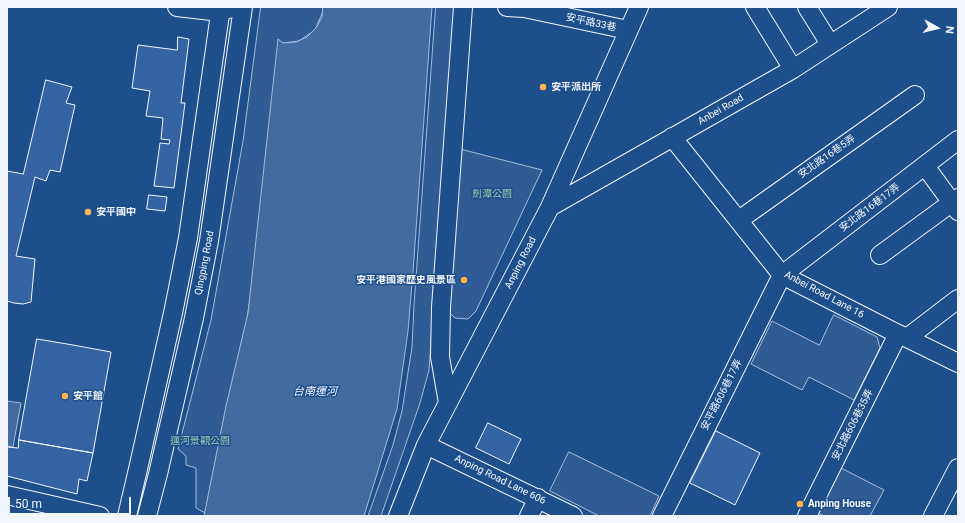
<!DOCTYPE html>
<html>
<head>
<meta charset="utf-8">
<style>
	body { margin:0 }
	#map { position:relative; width:965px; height:523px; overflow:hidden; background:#1f4e8c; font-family:Roboto,sans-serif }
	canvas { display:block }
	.frame { position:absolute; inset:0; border:8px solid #f2f6ff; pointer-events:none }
	.north { position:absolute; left:917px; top:8px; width:40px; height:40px; -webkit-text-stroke:3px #1f4e8c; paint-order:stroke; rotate:98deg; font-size:11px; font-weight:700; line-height:16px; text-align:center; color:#f2f6ff }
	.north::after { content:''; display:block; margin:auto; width:14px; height:18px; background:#f2f6ff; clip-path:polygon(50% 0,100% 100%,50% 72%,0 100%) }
	.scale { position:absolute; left:8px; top:497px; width:123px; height:18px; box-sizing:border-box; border:2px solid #f2f6ff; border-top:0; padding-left:5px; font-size:12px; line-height:14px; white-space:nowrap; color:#f2f6ff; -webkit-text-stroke:3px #1f4e8c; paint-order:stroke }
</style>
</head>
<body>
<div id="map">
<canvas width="965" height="523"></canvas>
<div class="frame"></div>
<div class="north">N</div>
<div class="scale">50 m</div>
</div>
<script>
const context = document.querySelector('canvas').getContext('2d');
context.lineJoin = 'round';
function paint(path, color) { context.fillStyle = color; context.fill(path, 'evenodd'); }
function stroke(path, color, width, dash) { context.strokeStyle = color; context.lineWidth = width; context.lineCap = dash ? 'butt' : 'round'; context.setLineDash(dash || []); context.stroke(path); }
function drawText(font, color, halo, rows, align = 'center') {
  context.font = font + ' Roboto,"Noto Sans TC",sans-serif'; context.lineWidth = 3; context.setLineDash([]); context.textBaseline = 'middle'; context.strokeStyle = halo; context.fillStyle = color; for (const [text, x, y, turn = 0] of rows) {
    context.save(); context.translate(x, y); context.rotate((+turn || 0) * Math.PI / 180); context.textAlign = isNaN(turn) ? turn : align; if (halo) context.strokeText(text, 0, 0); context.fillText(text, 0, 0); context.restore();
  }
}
const built = new Path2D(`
	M261 7H323V11L315 30 299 41 283 43 260 228 245 333 205 513 196 508V468L186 465V456L178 449 211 320 243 141Z
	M436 7H455L429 370 420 403 381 516H368L393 445 402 411 412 347 414 305Z
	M460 149 542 170 476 311 468 319 455 318 449 312Z
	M834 315 877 337 880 348 854 400 809 377 802 390 751 364 772 321 819 345Z
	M569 452 659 496 650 516H599L550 491Z
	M841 468 884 490 870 516H824L818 513Z`);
const water = new Path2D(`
	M323 7H432L413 272 408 331 397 409 364 516H204L226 406 248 313 278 39 283 43 296 42 307 37 316 28 322 17Z
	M7 401 21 403 13 447 7 446Z`);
const building = new Path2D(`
	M178 37 189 39 181 103H185L174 188 154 186 160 143 169 144 170 140 161 139 163 118 146 116 150 91 132 88 138 45 177 50Z
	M46 80 72 87 66 103 75 105 60 172 50 170 46 181 35 177 16 256 35 259 31 302 23 304 14 303 7 301V171L23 174Z
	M149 195 167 197 165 211 147 209Z
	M37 339 73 345 111 352 93 453 19 440Z
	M488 423 521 439 509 464 476 448Z
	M716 431 760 453 735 505 690 483Z
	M19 440 93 453 87 481 79 479 77 494 7 476V447L18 448Z`);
const minor = new Path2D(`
	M177 7 220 12 231 8
	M507 7 524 8 628 30
	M755 7 793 69
	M807 7 830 44
	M672 137 782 275 898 334 907 338 958 363
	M925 166 958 211
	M550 207 793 69 888 7
	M739 220 915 95
	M880 255 958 198
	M907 338 958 299
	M448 403 440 357 441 307 463 7
	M426 445 573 516
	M7 495 100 516
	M127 516 138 469 173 313 188 238 221 7
	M147 516 158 474 194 318 209 241 243 7
	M398 516 426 445 550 207 639 7
	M529 516 538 498
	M662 516 782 275 958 140
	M807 516 898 334
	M933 516 958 468`);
const markers = [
	[543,87,4,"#ffb74d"],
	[88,212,4,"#ffb74d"],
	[464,280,4,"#ffb74d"],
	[65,396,4,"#ffb74d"],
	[800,504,4,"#ffb74d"]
];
const streetNames = [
	["安平路33巷",591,23,12],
	["Anbei Road",721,110,-30],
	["安北路16巷5弄",827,157,-35],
	["安北路16巷17弄",870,208,-37],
	["Qingping Road",205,263,-79],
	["Anping Road",521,263,-63],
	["Anbei Road Lane 16",824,295,28],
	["安平路606巷17弄",722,395,-63],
	["安北路606巷35弄",853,425,-63],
	["Anping Road Lane 606",500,480,26]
];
const poiNames = [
	["安平派出所",551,87],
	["安平國中",96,212],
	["安平港國家歷史風景區",456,280,"right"],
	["安平館",73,396],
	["Anping House",808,504]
];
const parkNames = [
	["劍潭公園",492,194],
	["運河景觀公園",200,441]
];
const waterNames = [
	["台南運河",315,392]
];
paint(built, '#305b95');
stroke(built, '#a8bbd7', 1);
paint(water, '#446ba0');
stroke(water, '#a8bbd7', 1);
paint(building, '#3563a3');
stroke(building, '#f2f6ff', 1);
stroke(minor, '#f2f6ff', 20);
stroke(minor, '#1f4e8c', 18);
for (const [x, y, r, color] of markers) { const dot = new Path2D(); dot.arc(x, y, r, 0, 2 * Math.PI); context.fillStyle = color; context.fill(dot); stroke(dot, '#1f4e8c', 1.5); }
drawText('10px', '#f2f6ff', '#1f4e8c', streetNames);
drawText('bold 10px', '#f2f6ff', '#1f4e8c', poiNames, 'left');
drawText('10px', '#97c8a6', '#1f4e8c', parkNames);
drawText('italic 11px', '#f2f6ff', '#1f4e8c', waterNames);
</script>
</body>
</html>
